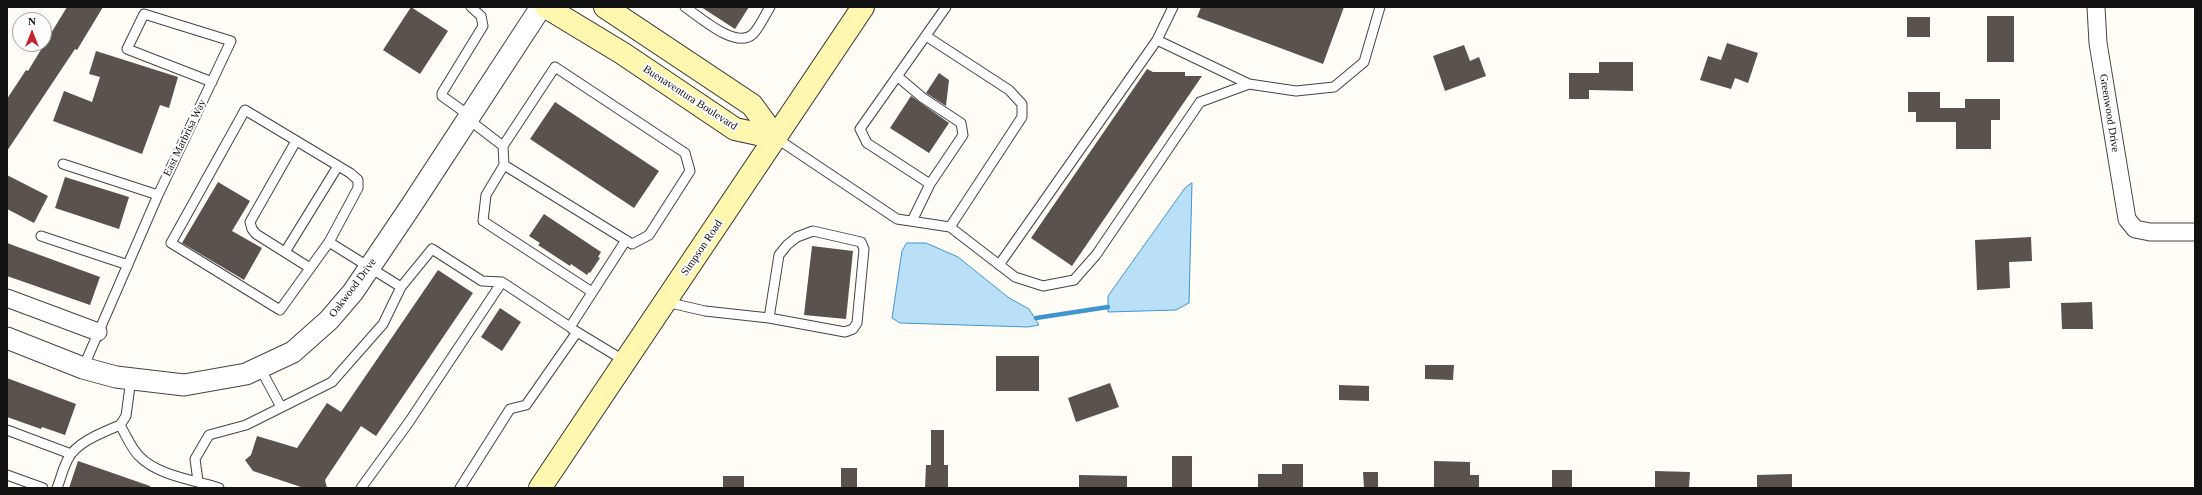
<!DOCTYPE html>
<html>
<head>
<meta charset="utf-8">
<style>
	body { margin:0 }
	#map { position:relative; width:2202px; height:495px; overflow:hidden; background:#fffdf5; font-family:"Times New Roman",serif }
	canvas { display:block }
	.frame { position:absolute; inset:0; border:8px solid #111; pointer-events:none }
	.north { position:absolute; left:12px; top:12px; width:40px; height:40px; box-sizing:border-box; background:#fff; border:1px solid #a0a0a0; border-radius:50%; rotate:0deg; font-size:11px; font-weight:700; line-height:16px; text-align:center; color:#111 }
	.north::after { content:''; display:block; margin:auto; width:14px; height:18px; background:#c4262e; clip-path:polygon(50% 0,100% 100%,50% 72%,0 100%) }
</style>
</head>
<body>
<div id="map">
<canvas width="2202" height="495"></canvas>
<div class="frame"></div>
<div class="north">N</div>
</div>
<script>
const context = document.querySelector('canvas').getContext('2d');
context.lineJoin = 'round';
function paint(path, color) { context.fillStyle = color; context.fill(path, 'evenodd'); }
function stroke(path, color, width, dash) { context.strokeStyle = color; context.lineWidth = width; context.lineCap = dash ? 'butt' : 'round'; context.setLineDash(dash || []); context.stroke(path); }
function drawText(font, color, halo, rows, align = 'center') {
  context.font = font + ' "Times New Roman",serif'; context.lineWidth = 4; context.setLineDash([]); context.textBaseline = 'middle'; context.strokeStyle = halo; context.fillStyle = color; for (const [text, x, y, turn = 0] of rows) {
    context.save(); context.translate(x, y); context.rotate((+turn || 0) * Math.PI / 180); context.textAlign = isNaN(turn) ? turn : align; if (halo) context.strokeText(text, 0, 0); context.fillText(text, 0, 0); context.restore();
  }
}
const water = new Path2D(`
	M1192 183 1189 303 1176 310 1108 312V296L1185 188Z
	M907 243H926L958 257 1009 298 1029 309 1039 325 1028 327 900 323 892 318 902 251Z`);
const stream = new Path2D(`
	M1036 318 1108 307`);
const building = new Path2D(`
	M67 7H103L77 50 75 49 7 151V99L26 70 28 71Z
	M411 7 448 31 420 74 383 50Z
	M701 7H749L735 29Z
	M1201 7H1344L1323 64 1197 17Z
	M1987 16H2014V62H1987Z
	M1907 17H1930V37H1907Z
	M1727 43 1758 53 1748 83 1735 78 1731 89 1700 80 1708 56 1721 60Z
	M1464 45 1470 61 1479 57 1486 76 1445 91 1433 56Z
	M96 51 178 77 169 108 160 105 142 154 53 121 64 91 92 102 100 77 89 74Z
	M1599 62H1633V91L1589 90V99H1569V73H1599Z
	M1147 69 1153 72H1185V76H1202L1072 266 1031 238Z
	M939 73 949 80 946 106 926 93Z
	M1908 92H1940V108H1965V99H2000V120H1991V149H1956V122H1916V112H1908Z
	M911 96 949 123 929 153 890 128Z
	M555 102 659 171 634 208 530 139Z
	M7 175 48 196 34 223 7 209Z
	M65 177 129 197 119 229 55 208Z
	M218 182 250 201 232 231 262 248 244 280 182 243Z
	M544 214 601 252 598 257 600 258 590 273 589 272 587 275 571 264 570 266 538 245 540 243 529 236Z
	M2031 237 2032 261 2009 262 2010 288 1977 290 1975 240Z
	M7 243 100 277 90 305 7 276Z
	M812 246 853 251 846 319 804 315Z
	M438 270 473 293 376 436 361 426 325 480 327 488H304L253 471 245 460 251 455 257 436 297 448 327 403 341 412Z
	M2092 302 2093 329H2062L2061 303Z
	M500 308 521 322 502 351 481 337Z
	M996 356H1039V391H996Z
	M1425 365H1454L1453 380 1425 379Z
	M7 378 76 404 65 435 42 427 41 429 7 417Z
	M1110 383 1119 407 1076 422 1068 398Z
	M1339 385 1369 386V401L1339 400Z
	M931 430H944V465H948V488H925L926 465H931Z
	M1172 456H1192V488H1172Z
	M78 461 150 486V488H69Z
	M1434 461 1470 462V475H1479V488H1434Z
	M1282 464H1303V488H1258V474H1282Z
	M841 468H857V488H841Z
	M1552 470H1572V488H1552Z
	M1655 471 1690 472 1689 488H1655Z
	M1363 472H1378V488H1364Z
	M1792 474V488H1757V475Z
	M1079 475 1127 476V488H1079Z
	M723 476H744V488H723Z`);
const service = new Path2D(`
	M685 7C700 17 736 50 753 34 760 27 765 15 770 7
	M926 36 1009 90 1022 104V117L950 227
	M1157 40 1249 84
	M897 76 923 98 961 123 963 135 930 184
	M470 116 442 96V93L483 26 481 16 471 7
	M468 119 503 146 504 165 486 195 483 221 592 292
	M776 138 897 219 950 227 1015 277 1043 286 1074 280 1096 255 1200 102 1249 84 1296 91 1334 87 1364 62 1380 7
	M296 141 250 222 252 229 256 234 310 268
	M503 146 555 67 685 153 690 171 649 235 632 244 504 165
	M63 164 158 195
	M912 221 930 184 867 143 860 129 946 7
	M41 236 128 265
	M329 242 280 310 171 243 245 110 350 173 358 180V188L329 242 401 287 432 249 482 281 502 282 570 327 626 240
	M285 252 338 166
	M999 265 1157 40 1173 7
	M666 302 705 311 769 318 779 255 787 245 797 237 813 231 861 242 864 249 857 323 853 329 845 332 769 318
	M572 329 625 361
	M83 368 158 195 231 41 144 14 127 49 212 82
	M260 368 281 407
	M131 379 126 416 120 425C126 435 131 448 139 456 158 476 195 480 219 488
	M7 430 71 454
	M7 475 43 488
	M198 481 195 459 209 435 246 425 332 382 383 324 401 287
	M57 488C61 478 63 468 68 459 76 442 104 432 120 425
	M361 488 409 422 502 282
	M460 488 510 409 526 405 577 332`);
const minor = new Path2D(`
	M2096 7 2098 43 2127 219 2135 229 2150 232H2195
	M7 298 98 332`);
const tertiary = new Path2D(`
	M7 338 83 368 116 377 184 385 246 374 293 352 329 320 353 292 411 206 541 7`);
const secondary = new Path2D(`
	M546 7 622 53 735 129 776 138
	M605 7 752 105 776 138
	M540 488 863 7`);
const streetNames = [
	["Buenaventura Boulevard",690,98,33],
	["Greenwood Drive",2109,113,81],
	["East Marbrisa Way",185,138,-64],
	["Simpson Road",702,248,-56],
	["Oakwood Drive",353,288,-53]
];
paint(water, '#b9e0f7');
stroke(water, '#3f96cf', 1);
stroke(stream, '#3f96cf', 4.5);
paint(building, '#5a524d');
stroke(service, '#444', 11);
stroke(minor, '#444', 19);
stroke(tertiary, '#444', 23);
stroke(secondary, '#333', 24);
stroke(service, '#fff', 9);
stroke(minor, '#fff', 17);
stroke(tertiary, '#fff', 21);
stroke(secondary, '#fff6b0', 22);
drawText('11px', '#111', '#fff', streetNames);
</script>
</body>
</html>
